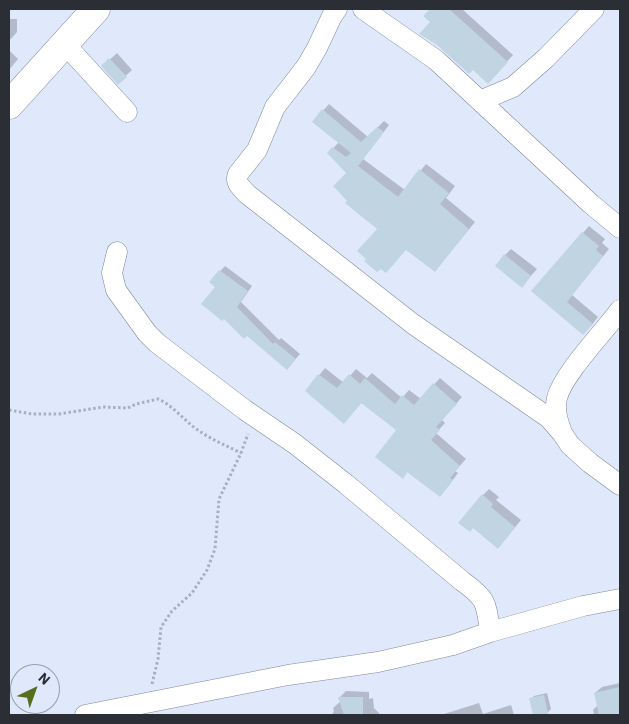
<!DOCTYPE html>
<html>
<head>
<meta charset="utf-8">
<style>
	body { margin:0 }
	#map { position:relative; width:629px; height:724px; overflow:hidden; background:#e0e9fc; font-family:"IBM Plex Sans",sans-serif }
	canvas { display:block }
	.frame { position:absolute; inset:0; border:10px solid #2b2e35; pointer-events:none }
	.north { position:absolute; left:10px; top:664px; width:50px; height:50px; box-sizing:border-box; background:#e0e9fc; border:1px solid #989eac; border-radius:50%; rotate:42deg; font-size:14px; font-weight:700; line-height:20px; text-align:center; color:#2b2e35 }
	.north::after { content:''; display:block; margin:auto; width:18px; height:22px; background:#576e1f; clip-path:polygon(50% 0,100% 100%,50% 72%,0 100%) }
</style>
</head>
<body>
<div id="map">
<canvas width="629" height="724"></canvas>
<div class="frame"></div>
<div class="north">N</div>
</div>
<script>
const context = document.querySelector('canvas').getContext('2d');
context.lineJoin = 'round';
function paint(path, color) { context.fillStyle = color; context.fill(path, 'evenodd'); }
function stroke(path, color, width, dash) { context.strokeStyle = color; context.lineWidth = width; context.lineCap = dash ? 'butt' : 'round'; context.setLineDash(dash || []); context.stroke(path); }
const shadow = new Path2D(`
	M431 9H462L513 55 494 76 425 16Z
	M9 19H17V32L11 39H9Z
	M9 50 18 59 9 70Z
	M117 53 132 70 118 83 103 66Z
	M329 104 368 137 384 121 389 125 363 159 405 190 426 164 455 186 446 198 475 222 435 271 329 153 339 142 314 121Z
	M589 226 605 239 602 243 609 249 572 295 598 317 590 327 533 291Z
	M511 249 537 269 522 286 505 255Z
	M225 266 252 286 241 302 279 340 281 338 300 354 291 364 210 282Z
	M325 368 344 383 356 369 367 378 372 373 402 398 409 390 421 399 440 378 462 397 442 420 445 423 436 433 466 459 455 471 458 473 446 489 408 471 403 477 398 430 362 402 350 416 307 390Z
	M489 489 499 497 496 500 521 520 504 541 473 527 483 495Z
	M620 683V715H594L593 710 598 705 595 693 602 687Z
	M346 691 369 692V699L373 698 374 708 381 715H332L334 711 333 708 341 701 340 697Z
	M547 693 551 709 548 712 535 715 531 699 534 696Z
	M479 703 483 714 511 705 514 715H441Z`);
const building = new Path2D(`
	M430 9H449L508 62 488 84 473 70 469 74 437 45 419 34 430 22 423 16Z
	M109 58 127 77 118 85 101 66Z
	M322 109 361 142 377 127 384 132 358 166 398 197 419 169 449 193 440 204 469 229 435 272 406 250 386 273 381 269 377 272 364 261 366 259 357 251 377 229 345 203 347 201 333 186 346 173 327 153 332 147 346 157 351 153 312 122Z
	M582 232 599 246 596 250 603 256 567 302 593 324 583 335 531 291Z
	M504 254 531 276 522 288 495 266Z
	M219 270 248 291 237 307 273 344 275 342 296 359 287 370 247 336 244 339 224 319 222 321 201 304 215 287 209 282Z
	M318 374 337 388 349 374 360 384 365 378 395 404 402 395 414 405 433 383 457 404 436 427 440 430 431 440 460 466 450 478 453 480 440 497 407 472 403 479 375 457 396 430 361 403 344 424 305 391Z
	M482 494 493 504 491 507 515 527 498 549 473 528 470 532 458 523Z
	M620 687V715H599L594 693Z
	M544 695 548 714 533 715 529 698Z
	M338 697H363V715H344Z`);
const path = new Path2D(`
	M9 410 32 414H59L103 407 128 408 136 404 158 399C172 405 183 419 195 428 210 439 225 445 241 453
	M152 684 158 659 161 627 172 611 192 593 207 570 215 549 219 499 241 453 248 434`);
const minor = new Path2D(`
	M337 9 332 16 317 48 306 67 275 107 257 150 238 174C234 183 242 188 247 194L413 324 549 418 562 433 570 445 590 463 620 485
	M363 9 436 60 591 204 620 228
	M64 43 127 112
	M480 101 513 87 546 58 594 9
	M117 252 112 273 116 290 147 333 157 343 245 410 295 444 346 484 462 581C487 599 486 602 490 632
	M562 433C558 421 554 411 557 398 563 374 604 332 620 310
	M85 715 288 675 378 662 453 645 490 632 583 606 620 599`);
const secondary = new Path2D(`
	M9 105 96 9`);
paint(shadow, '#0003');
paint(building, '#c1d4e1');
stroke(minor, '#7f8798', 21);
stroke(secondary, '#7f8798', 29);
stroke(path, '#a8afbe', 3, [2.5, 2.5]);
stroke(minor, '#fff', 20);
stroke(secondary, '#fff', 28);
</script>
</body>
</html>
